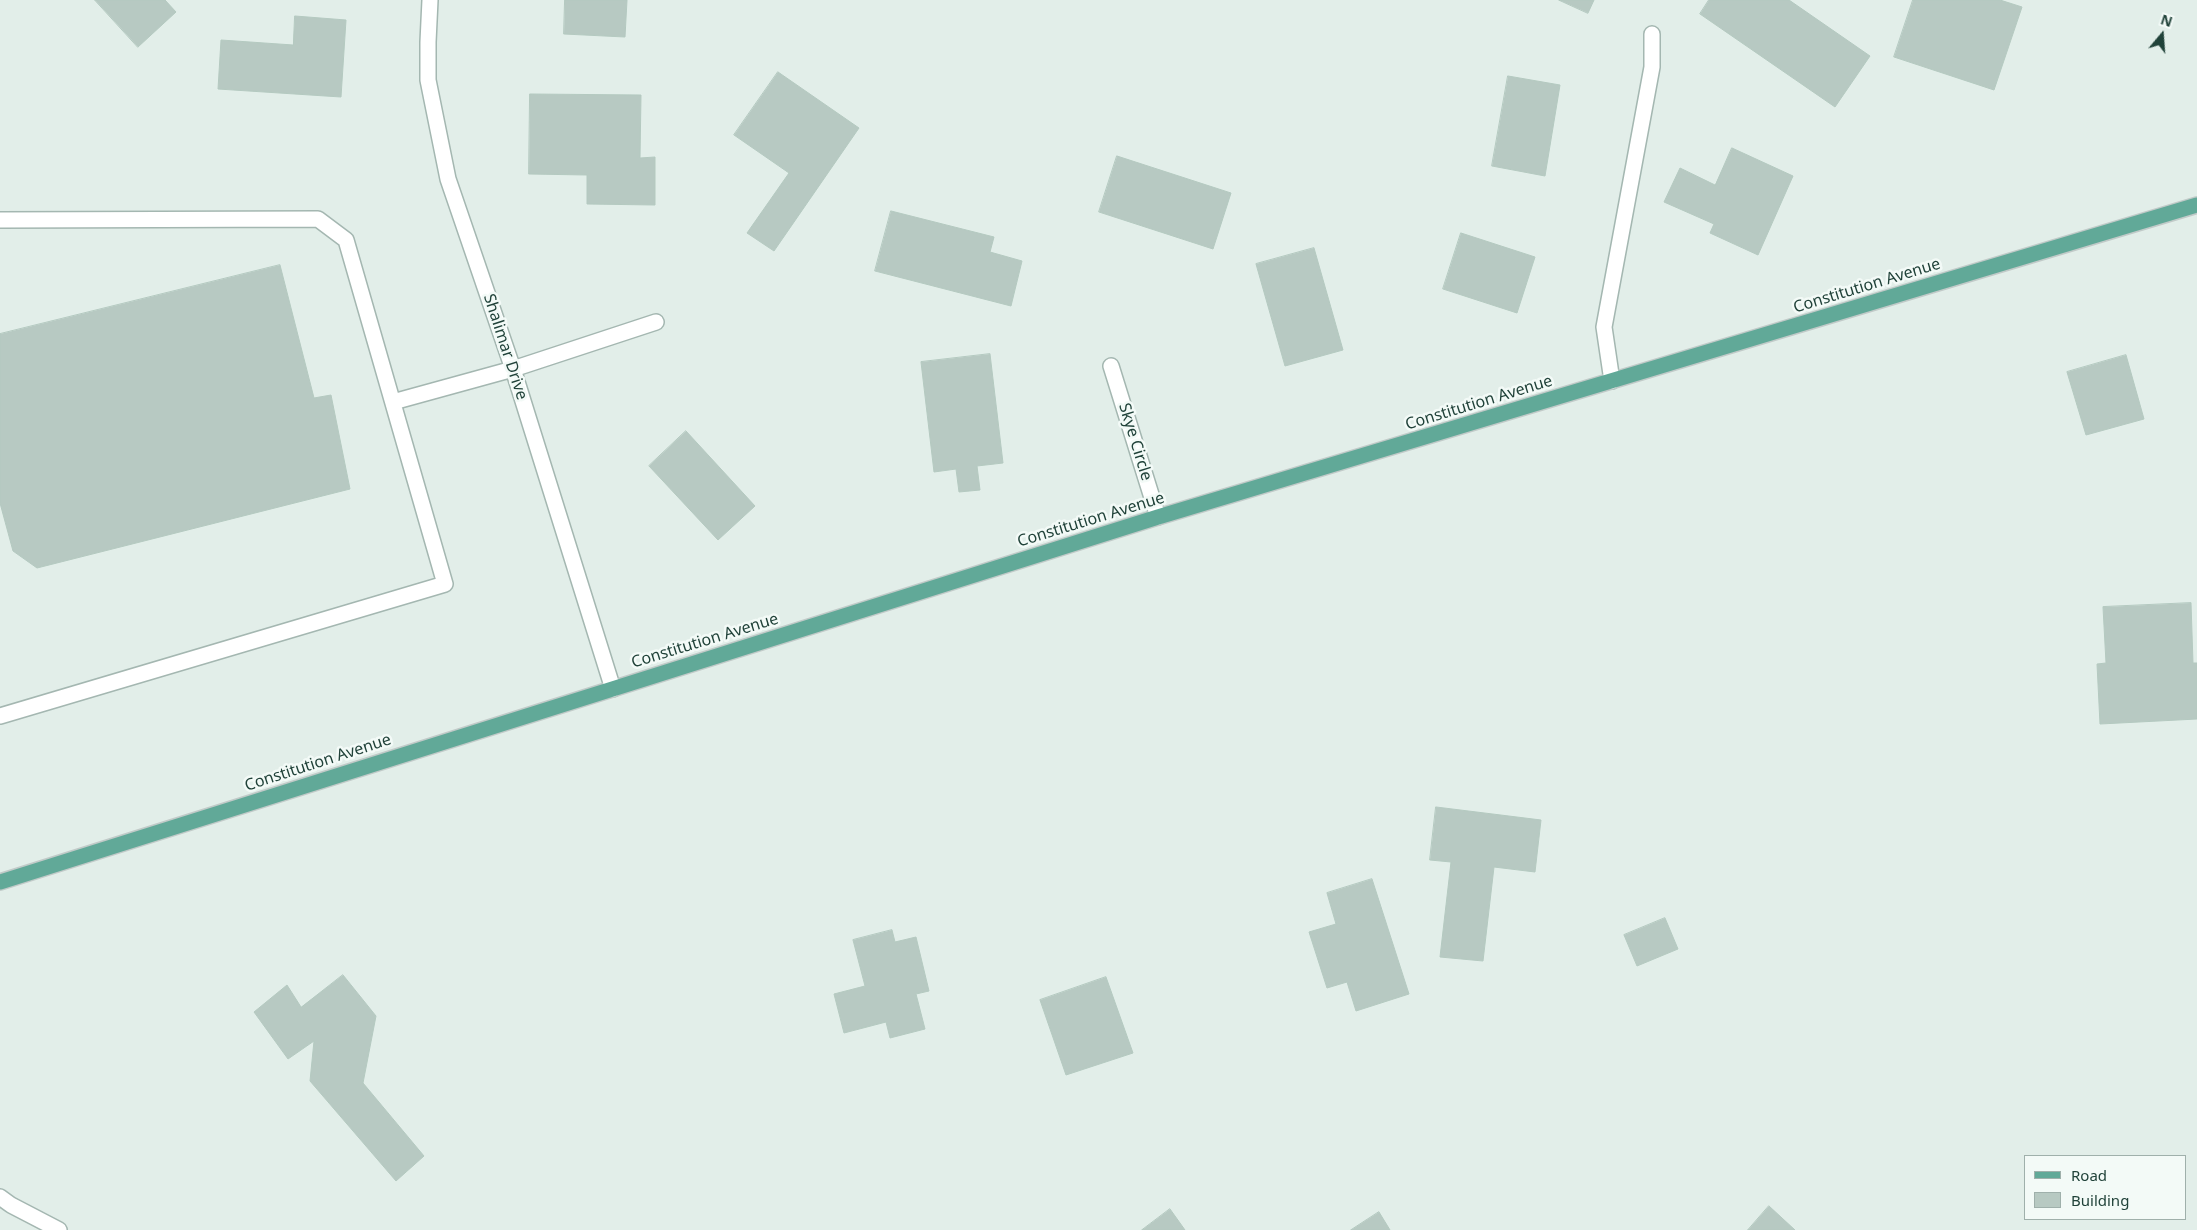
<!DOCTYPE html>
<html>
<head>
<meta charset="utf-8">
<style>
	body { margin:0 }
	#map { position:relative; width:2197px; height:1230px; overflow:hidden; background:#e2eee9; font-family:"Noto Sans",sans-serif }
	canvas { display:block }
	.legend { position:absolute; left:2024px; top:1155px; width:162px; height:65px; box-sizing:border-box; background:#f3faf7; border:1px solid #9fb0ab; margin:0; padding:6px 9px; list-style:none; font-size:15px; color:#204239 }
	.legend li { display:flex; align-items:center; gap:10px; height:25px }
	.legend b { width:25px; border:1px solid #9fb0ab }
	.north { position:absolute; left:2137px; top:10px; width:50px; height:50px; -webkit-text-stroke:4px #f3faf7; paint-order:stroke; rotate:18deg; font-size:14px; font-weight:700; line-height:20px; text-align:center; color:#204239 }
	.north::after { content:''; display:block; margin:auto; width:18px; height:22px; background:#204239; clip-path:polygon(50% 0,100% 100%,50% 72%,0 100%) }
</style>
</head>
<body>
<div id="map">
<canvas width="2197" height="1230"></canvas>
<ul class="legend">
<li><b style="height:6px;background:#61a998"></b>Road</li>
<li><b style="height:14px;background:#b7c9c2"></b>Building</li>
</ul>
<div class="north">N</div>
</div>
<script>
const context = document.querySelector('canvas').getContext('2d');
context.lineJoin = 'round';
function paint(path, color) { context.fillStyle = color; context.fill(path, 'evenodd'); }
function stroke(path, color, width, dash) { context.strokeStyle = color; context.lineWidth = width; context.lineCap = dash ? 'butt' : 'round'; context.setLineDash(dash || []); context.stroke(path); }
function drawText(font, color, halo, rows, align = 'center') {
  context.font = font + ' "Noto Sans",sans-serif'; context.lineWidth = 5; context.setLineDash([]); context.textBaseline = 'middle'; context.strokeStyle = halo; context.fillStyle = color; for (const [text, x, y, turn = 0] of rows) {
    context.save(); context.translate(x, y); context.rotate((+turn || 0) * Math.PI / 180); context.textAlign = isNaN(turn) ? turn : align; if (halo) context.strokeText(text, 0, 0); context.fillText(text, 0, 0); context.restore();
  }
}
const building = new Path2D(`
	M95 0H165L176 12 138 47Z
	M565 0H627L625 37 564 34Z
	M1559 0H1594L1588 13Z
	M1709 0H1789L1870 56 1835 107 1700 14Z
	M1913 0H2000L2022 7 1994 90 1894 57Z
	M295 16 346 20 341 97 218 89 221 40 293 45Z
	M778 72 859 128 774 251 747 233 789 173 734 135Z
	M1508 76 1560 85 1545 176 1492 166Z
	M530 94 641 95 640 158 655 157V205L587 204V175L529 174Z
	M1732 148 1793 176 1758 255 1710 233 1714 224 1664 202 1680 168 1715 185Z
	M1117 156 1231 193 1213 249 1099 212Z
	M891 211 994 237 990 252 1022 261 1011 306 875 271Z
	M1461 233 1535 257 1517 313 1443 289Z
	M1314 248 1343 350 1285 366 1256 264Z
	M280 265 314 398 331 395 350 489 37 568 13 551 0 503V334Z
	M990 354 1003 463 977 466 980 490 959 492 956 469 934 472 921 362Z
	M2126 355 2144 419 2086 435 2067 372Z
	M686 431 755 506 718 540 649 466Z
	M2191 603 2193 663H2197V719L2100 724 2097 664 2106 663 2103 607Z
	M1436 807 1541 820 1535 872 1494 867 1483 961 1440 957 1451 862 1430 860Z
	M1372 879 1409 994 1356 1011 1347 982 1327 988 1309 932 1336 924 1327 893Z
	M1665 918 1678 949 1637 966 1624 935Z
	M892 930 895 942 916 937 929 991 916 994 925 1029 890 1038 886 1022 844 1033 834 994 865 986 853 940Z
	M343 975 376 1016 363 1083 424 1156 396 1181 310 1081 314 1041 288 1059 254 1012 287 985 301 1007Z
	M1106 977 1133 1053 1066 1075 1040 1000Z
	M1769 1206 1795 1230H1748Z
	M1170 1209 1185 1230H1142Z
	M1379 1212 1390 1230H1351Z`);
const minor = new Path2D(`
	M430 0 428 42V80L448 179 513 369 613 689
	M0 220 318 219 346 240 445 584 0 716
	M1111 366 1158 517
	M1612 381 1604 327 1652 67V34
	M393 402 513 369 656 322
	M0 1197 11 1205 59 1230`);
const major = new Path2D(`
	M0 882 1158 517 2197 205`);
const streetNames = [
	["Constitution Avenue",1867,286,-17],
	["Shalimar Drive",505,347,72],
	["Constitution Avenue",1479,403,-17],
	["Skye Circle",1135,442,73],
	["Constitution Avenue",1091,520,-17],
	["Constitution Avenue",705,641,-17],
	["Constitution Avenue",318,763,-18]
];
paint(building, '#b7c9c2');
stroke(building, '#b4c9c0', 1);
stroke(minor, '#a4b7b1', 18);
stroke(major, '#c1cac8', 18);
stroke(minor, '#fff', 15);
stroke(major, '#61a998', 15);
drawText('16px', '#204239', '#f3faf7', streetNames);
</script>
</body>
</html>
